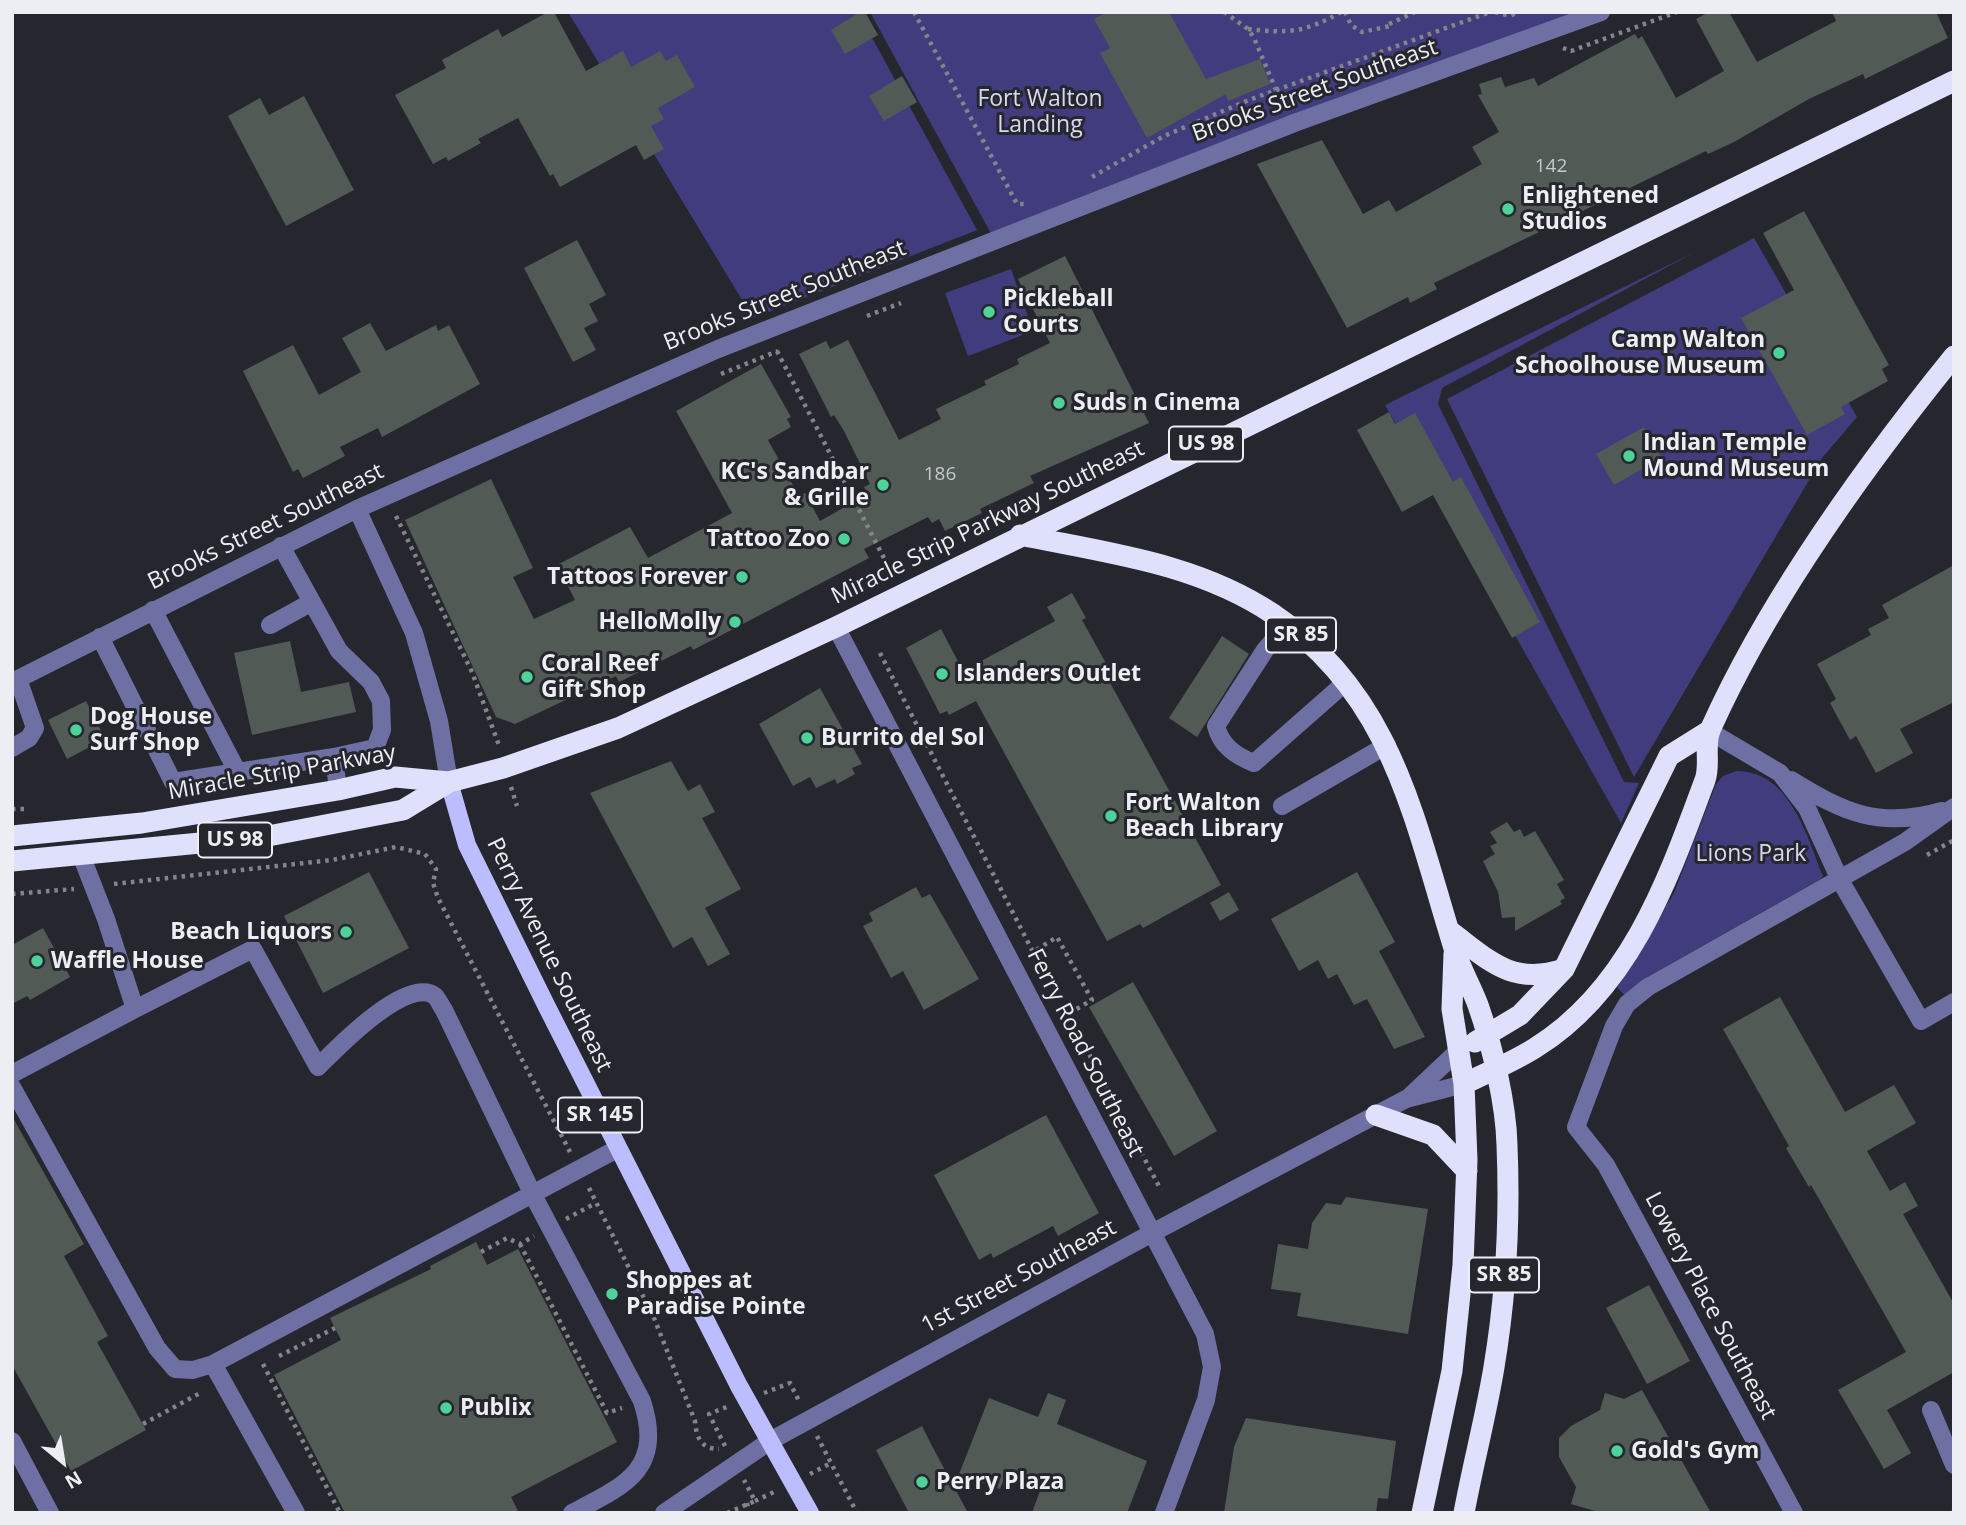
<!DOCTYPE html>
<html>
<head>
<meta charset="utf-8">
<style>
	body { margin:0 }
	#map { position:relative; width:1966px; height:1525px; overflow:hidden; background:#26272e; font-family:"Open Sans",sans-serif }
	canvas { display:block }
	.frame { position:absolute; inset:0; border:14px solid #edeef3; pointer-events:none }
	.north { position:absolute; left:28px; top:1427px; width:70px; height:70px; -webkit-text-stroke:5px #26272e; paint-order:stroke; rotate:150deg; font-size:19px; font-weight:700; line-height:28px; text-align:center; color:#edeef3 }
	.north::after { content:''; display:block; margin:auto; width:24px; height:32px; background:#edeef3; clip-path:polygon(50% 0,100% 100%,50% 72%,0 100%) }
</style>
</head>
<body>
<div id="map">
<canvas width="1966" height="1525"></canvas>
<div class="frame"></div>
<div class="north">N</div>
</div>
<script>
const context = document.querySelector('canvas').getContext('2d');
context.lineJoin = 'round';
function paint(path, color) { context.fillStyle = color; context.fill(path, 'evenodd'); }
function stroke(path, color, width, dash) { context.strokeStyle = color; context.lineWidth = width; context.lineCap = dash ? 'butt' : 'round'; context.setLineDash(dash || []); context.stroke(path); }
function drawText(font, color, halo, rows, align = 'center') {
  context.font = font + ' "Open Sans",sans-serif'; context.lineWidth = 6; context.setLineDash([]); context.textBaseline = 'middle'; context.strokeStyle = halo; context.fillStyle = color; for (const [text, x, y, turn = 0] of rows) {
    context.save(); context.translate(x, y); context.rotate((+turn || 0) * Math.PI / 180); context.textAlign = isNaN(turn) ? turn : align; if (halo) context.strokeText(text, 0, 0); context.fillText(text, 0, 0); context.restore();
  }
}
const green = new Path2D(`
	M568 12H858L977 230 753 318Z
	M870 12H1601L994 239Z
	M1754 238 1857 417 1822 458 1634 777 1447 399Z
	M1695 252 1442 388 1438 404 1624 782 1639 783 1621 823 1385 405Z
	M1011 269 1033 331 968 356 945 293Z
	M1737 771C1790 771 1807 837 1823 876L1821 879 1649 976 1625 996 1617 987 1674 893 1716 784 1723 776Z`);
const building = new Path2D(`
	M548 12H554L586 71 623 51 631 67 660 51 666 61 677 55 695 87 658 108 664 119 651 126 664 149 644 160 636 145 560 187 553 174 550 176 518 118 478 139 481 143 448 161 446 157 433 164 395 95 446 68 442 60 498 29 502 37Z
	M860 12H865L878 35 845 54 831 30Z
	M1107 12H1169L1206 79 1260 59 1270 84 1228 101 1226 94 1147 138 1100 53 1110 48 1094 19Z
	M1709 12H1729L1757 62 1836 21 1832 12H1936L1948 38 1865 79 1863 74 1809 99 1734 142 1708 154 1706 151 1434 283 1437 289 1410 303 1408 297 1347 328 1257 164 1322 140 1363 214 1389 200 1396 212 1482 164 1472 147 1499 132 1478 95 1482 94 1479 84 1501 77 1505 87 1534 78 1538 86 1635 34 1638 39 1642 36 1676 98 1724 71 1696 19Z
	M902 76 917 102 884 121 869 96Z
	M304 96 354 190 286 226 228 116 260 98 269 115Z
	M1804 211 1889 365 1882 369 1888 381 1841 407 1845 414 1807 435 1741 318 1794 290 1763 233Z
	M577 240 606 295 589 304 598 321 584 328 596 350 573 362 524 268Z
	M1065 256 1149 423 1030 476 1034 483 980 509 982 513 945 531 939 519 932 523 928 517 864 549 869 558 693 650 691 646 619 682 616 676 515 724 496 717 405 520 491 479 533 568 513 577 534 619 575 600 557 565 630 527 648 558 732 513 676 411 761 364 791 417 787 419 791 427 768 440 799 496 805 493 820 521 868 494 864 487 870 484 844 431 834 415 831 417 799 354 826 341 830 349 848 340 899 440 941 419 936 409 986 385 984 381 1019 364 1017 359 1050 343 1018 279Z
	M370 323 386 351 436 325 438 331 449 325 480 384 382 437 378 428 340 447 345 456 303 478 298 469 293 472 243 371 293 345 319 395 361 372 342 338Z
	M1389 412 1395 424 1415 413 1453 482 1461 477 1540 622 1512 638 1433 495 1402 512 1357 430Z
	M1644 427 1662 458 1614 485 1596 454Z
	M1954 565V702L1900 729 1913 753 1876 773 1856 736 1850 740 1830 703 1836 699 1817 664 1871 635 1868 629 1889 618 1882 605Z
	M1072 593 1086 618 1082 620 1118 685 1108 679 1221 885 1143 928 1140 924 1107 941 976 701 949 715 947 711 940 714 906 648 941 629 963 671 1055 621 1047 607Z
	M1222 636 1249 654 1197 737 1169 718Z
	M290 641 301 692 349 682 356 712 252 735 234 653Z
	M820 688 862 764 852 768 855 774 837 784 835 779 816 788 810 777 793 786 759 724Z
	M86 701 105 739 67 759 48 720Z
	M671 761 688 791 700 784 715 812 702 818 741 889 705 908 730 954 708 966 692 937 673 948 590 793Z
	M1507 822 1514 832 1520 829 1524 837 1535 831 1564 880 1557 884 1565 898 1560 901 1562 904 1515 931V917L1502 918 1498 892 1483 861 1495 854 1490 846 1497 843 1490 832Z
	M369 872 409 948 323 993 284 916Z
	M1357 872 1395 942 1379 951 1425 1037 1394 1049 1367 999 1354 1005 1337 974 1328 979 1318 960 1299 971 1271 919Z
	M916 887 922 898 930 894 979 979 924 1010 903 971 891 978 863 926 873 921 869 913Z
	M1229 892 1239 910 1220 921 1210 903Z
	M43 928 70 977 30 1000 27 996 12 1004V945Z
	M1133 982 1217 1131 1174 1156 1089 1007Z
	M1780 997 1845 1112 1894 1085 1916 1123 1867 1151 1890 1191 1905 1182 1918 1206 1903 1214 1954 1304V1372L1887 1410 1911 1453 1884 1469 1838 1390 1906 1352 1811 1185 1809 1187 1786 1148 1789 1146 1723 1029Z
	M1046 1115 1099 1213 1058 1236 1053 1226 993 1258 991 1253 979 1260 934 1175Z
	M12 1116 84 1244 64 1256 108 1336 97 1342 146 1430 71 1471 12 1365Z
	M1346 1197 1428 1209 1408 1334 1297 1316 1301 1293 1271 1289 1278 1244 1308 1249 1312 1223 1326 1203 1341 1205Z
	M476 1242 487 1265 518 1249 617 1442 511 1497 519 1513H345L274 1375 341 1340 330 1318 431 1269 430 1266Z
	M1649 1285 1690 1361 1647 1384 1606 1308Z
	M1642 1390 1711 1513H1602L1571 1504 1576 1487 1559 1457V1438L1571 1426 1600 1410 1605 1393 1624 1399Z
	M1048 1393 1066 1400 1057 1424 1147 1461 1127 1513H1032L1041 1488 1006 1474 1000 1489 959 1474 989 1398 1038 1417Z
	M1246 1418 1396 1441 1388 1499 1378 1498 1376 1513H1224L1234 1447Z
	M922 1426 932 1446 968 1513H909L876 1450Z`);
const path = new Path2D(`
	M914 12 1017 204H1026
	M1224 12 1248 29 1254 38 1276 90
	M1345 12 1351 25 1362 32 1390 26
	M1495 12 1510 16 1518 12
	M1389 24 1415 12
	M1248 29C1288 34 1306 32 1341 12
	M1563 48 1571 51 1677 12
	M1092 177 1164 136 1249 100 1490 12
	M867 316 901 303
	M777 351 886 562
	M721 374 778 351
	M396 516 472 672 500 748
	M880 653 1033 952 1057 937 1092 1000 1068 1014 1161 1190
	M511 787 517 806
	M12 809H25
	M1927 855 1954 840
	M114 884 332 860 396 847 425 854 436 869 433 883 438 898 570 1152
	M12 894 74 889
	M589 1188 654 1318 695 1421C696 1437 701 1449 719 1449
	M566 1219 596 1203
	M520 1244 607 1413 622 1408
	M481 1252 507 1238 520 1244 534 1236
	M279 1356 335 1328
	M263 1364 340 1513
	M764 1393 790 1383 800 1403
	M143 1424 202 1392
	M817 1436 857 1513
	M725 1446 709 1414 729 1406
	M810 1474 831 1463
	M755 1501 774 1492
	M747 1503 749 1513
	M727 1513 755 1501 744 1480
	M1952 1513 1954 1512`);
const minor = new Path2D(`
	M357 509 414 633 439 721 449 782
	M281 546 339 651 371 682 381 701 382 730 375 748 334 757
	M153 610 238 773
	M1287 624 1265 650 1216 726C1221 746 1236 756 1254 763L1346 682
	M270 625 312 602
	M836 627 1205 1334 1212 1367 1206 1400 1164 1513
	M100 637 173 782 334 757 338 790
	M12 682 357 509 718 349 1297 122 1601 12
	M1709 731 1780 773 1807 808 1840 880 1921 1021 1954 1002
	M12 748 29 738 35 728 18 679
	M1791 780C1844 813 1880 829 1942 811
	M1282 806 1387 745
	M135 1009 253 949 318 1067C336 1049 407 975 435 996 438 999 441 1006 444 1010L533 1195 642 1401C664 1469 626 1485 572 1513
	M12 1074 135 1009 106 919 81 855
	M12 1087 157 1348 175 1369 193 1370 213 1364
	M1407 1099 1458 1051
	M1931 1410 1954 1465
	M12 1441 50 1513
	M296 1513 213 1364 617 1149
	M664 1513 770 1441 1152 1233 1406 1099 1464 1084
	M1794 1513 1606 1165 1576 1127 1614 1026 1627 1004 1648 987 1905 842 1954 807`);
const major = new Path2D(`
	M449 782 467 845 546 1005 739 1386 810 1513`);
const highway = new Path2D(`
	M1020 535C1107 553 1197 563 1273 614 1393 695 1414 820 1454 948 1460 968 1471 986 1478 1005 1492 1045 1506 1103 1507 1145 1510 1218 1506 1295 1494 1367 1486 1416 1473 1464 1464 1513
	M12 836 142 823 338 790 395 777 449 782
	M12 861 263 837 403 810 449 782 503 768 618 728 836 627 1954 81
	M1451 932C1490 961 1512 986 1564 969
	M1475 1042 1520 1015 1564 969 1669 756 1709 731
	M1464 1084C1488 1072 1513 1062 1535 1048 1630 989 1668 880 1705 780 1711 764 1703 744 1711 728 1769 599 1865 466 1954 356
	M1376 1115 1433 1135 1467 1171
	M1422 1513 1452 1371 1463 1265 1467 1160 1464 1084 1452 1009 1454 954`);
const markers = [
	[1508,209,7,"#4dd39a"],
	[989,312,7,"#4dd39a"],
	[1779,353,7,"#4dd39a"],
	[1059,403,7,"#4dd39a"],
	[1629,456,7,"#4dd39a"],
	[883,485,7,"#4dd39a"],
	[844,539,7,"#4dd39a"],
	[742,577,7,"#4dd39a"],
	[735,622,7,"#4dd39a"],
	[942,674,7,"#4dd39a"],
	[527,677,7,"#4dd39a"],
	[76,730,7,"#4dd39a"],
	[807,738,7,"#4dd39a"],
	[1111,816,7,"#4dd39a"],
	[346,932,7,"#4dd39a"],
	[37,961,7,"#4dd39a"],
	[612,1294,7,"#4dd39a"],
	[446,1408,7,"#4dd39a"],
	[1617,1451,7,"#4dd39a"],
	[922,1482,7,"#4dd39a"]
];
const numberNames = [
	["142",1551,167],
	["186",940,475]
];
const shields = [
	[1206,444,74],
	[1301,635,70],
	[235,840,74],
	[600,1115,84],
	[1504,1275,70]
];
const shieldNames = [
	["US 98",1206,444],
	["SR 85",1301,635],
	["US 98",235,840],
	["SR 145",600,1115],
	["SR 85",1504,1275]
];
const streetNames = [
	["Brooks Street Southeast",1315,91,-20],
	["Brooks Street Southeast",785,296,-22],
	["Miracle Strip Parkway Southeast",988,523,-26],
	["Brooks Street Southeast",266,527,-26],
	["Miracle Strip Parkway",282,773,-10],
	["Perry Avenue Southeast",549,955,64],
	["Ferry Road Southeast",1085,1053,63],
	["1st Street Southeast",1019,1277,-28],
	["Lowery Place Southeast",1710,1306,62]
];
const parkNames = [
	["Fort Walton",1040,99],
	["Landing",1040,125],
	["Lions Park",1751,854]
];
const poiNames = [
	["Enlightened",1522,196],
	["Studios",1522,222],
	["Pickleball",1003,299],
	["Courts",1003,325],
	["Camp Walton",1765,340,"right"],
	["Schoolhouse Museum",1765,366,"right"],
	["Suds n Cinema",1073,403],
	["Indian Temple",1643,443],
	["Mound Museum",1643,469],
	["KC's Sandbar",869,472,"right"],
	["& Grille",869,498,"right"],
	["Tattoo Zoo",830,539,"right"],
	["Tattoos Forever",728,577,"right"],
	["HelloMolly",721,622,"right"],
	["Coral Reef",541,664],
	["Gift Shop",541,690],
	["Islanders Outlet",956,674],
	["Dog House",90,717],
	["Surf Shop",90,743],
	["Burrito del Sol",821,738],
	["Fort Walton",1125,803],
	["Beach Library",1125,829],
	["Beach Liquors",332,932,"right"],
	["Waffle House",51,961],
	["Shoppes at",626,1281],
	["Paradise Pointe",626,1307],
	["Publix",460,1408],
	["Gold's Gym",1631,1451],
	["Perry Plaza",936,1482]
];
paint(green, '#403c7e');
paint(building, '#515a55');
stroke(path, '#84858b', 4.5, [3.5, 5]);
stroke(minor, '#6e6fa3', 18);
stroke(major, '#bbbdfe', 18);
stroke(highway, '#dfe0fb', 21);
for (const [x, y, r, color] of markers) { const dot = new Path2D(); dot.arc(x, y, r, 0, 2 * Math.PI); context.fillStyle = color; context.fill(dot); stroke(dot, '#26272e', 2.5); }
drawText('19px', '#c6c9cc', null, numberNames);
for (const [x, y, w] of shields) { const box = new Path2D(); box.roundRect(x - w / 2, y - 17.5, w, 35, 5); context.fillStyle = '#26272e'; context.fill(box); stroke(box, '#edeef3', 2); }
drawText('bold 21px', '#edeef3', null, shieldNames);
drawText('23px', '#edeef3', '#26272e', streetNames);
drawText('23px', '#d8d9ef', '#26272e', parkNames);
drawText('bold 23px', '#edeef3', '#26272e', poiNames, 'left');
</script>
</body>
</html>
